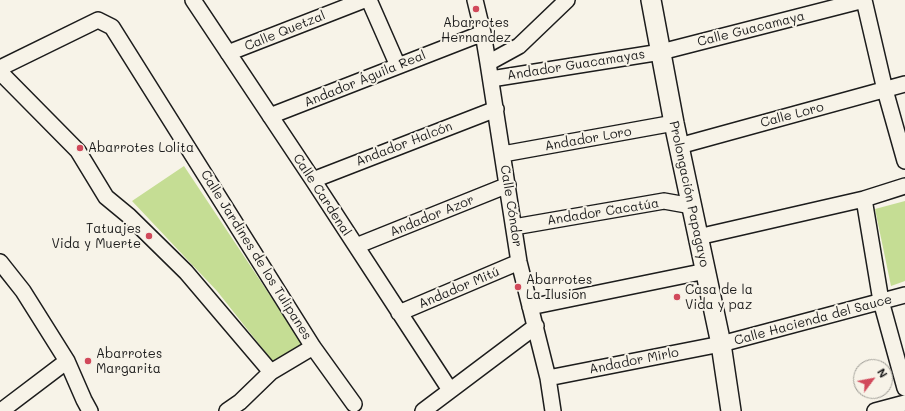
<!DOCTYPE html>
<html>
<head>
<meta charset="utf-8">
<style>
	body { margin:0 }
	#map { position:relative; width:905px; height:411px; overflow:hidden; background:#f7f3e8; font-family:Mali,sans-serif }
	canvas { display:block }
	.north { position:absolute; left:853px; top:359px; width:40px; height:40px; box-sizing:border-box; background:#f7f3e8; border:1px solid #9f9d96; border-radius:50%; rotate:58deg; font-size:11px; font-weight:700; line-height:16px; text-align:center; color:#1c1c1c }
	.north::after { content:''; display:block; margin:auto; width:14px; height:18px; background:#d1495b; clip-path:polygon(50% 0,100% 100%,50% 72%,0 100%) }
</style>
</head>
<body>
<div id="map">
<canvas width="905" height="411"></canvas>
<div class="north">N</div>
</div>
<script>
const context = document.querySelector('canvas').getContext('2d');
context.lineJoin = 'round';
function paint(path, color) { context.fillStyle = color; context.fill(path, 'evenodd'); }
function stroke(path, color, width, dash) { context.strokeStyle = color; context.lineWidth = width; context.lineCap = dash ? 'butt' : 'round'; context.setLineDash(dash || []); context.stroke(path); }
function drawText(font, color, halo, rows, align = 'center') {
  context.font = font + ' Mali,sans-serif'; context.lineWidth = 4; context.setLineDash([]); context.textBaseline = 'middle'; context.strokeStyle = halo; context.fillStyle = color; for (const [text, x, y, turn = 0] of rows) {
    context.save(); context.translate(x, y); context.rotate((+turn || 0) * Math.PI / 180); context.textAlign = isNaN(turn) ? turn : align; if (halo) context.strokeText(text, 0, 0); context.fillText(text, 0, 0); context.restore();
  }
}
const green = new Path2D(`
	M184 166 303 345 274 363 217 291 132 201Z
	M905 201V281L891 286 875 209Z`);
const minor = new Path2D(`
	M193 0 313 180 450 390
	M369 0 398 66
	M475 0 483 33 488 63 519 262 548 378 553 411
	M864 0 885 90 905 161
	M228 53 364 0
	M488 63 519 46 567 0
	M0 68 98 20 112 27 313 347 354 404
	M0 72 78 151 106 197 129 216 186 272 271 372
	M491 79 661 52 864 0
	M270 116 483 33
	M679 146 905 84
	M503 154 674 123
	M313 180 496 109
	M864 199 881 301 905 388
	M514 227 664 201 692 206
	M698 237 864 199 905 186
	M356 246 508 185
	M0 262 23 291 67 361 84 400 90 411
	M530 307 706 271
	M399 313 519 262
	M548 378 721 344 905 295
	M1 411 67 361
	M227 411 240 402 271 372 313 347
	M423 411 536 326
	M875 411 905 403`);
const tertiary = new Path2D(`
	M651 0 674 123 721 344 731 411`);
const markers = [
	[476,9,4,"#d1495b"],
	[80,148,4,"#d1495b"],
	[149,236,4,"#d1495b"],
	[518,287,4,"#d1495b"],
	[677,297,4,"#d1495b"],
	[88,361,4,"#d1495b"]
];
const poiNames = [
	["Abarrotes",476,23,"center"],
	["Hernandez",476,38,"center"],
	["Abarrotes Lolita",88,148],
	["Tatuajes",141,229,"right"],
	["Vida y Muerte",141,244,"right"],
	["Abarrotes",526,280],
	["La Ilusion",526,295],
	["Casa de la",685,290],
	["Vida y paz",685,305],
	["Abarrotes",96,354],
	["Margarita",96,369]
];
const streetNames = [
	["Calle Guacamaya",751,29,-14],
	["Calle Quetzal",285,31,-22],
	["Andador Guacamayas",576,65,-9],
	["Andador Águila Real",365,79,-22],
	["Calle Loro",792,115,-15],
	["Andador Loro",588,139,-10],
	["Andador Halcón",404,144,-21],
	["Prolongación Papagayo",689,194,78],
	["Calle Cardenal",322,195,57],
	["Calle Cóndor",511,206,81],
	["Andador Cacatúa",603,212,-9],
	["Andador Azor",432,216,-22],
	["Calle Jardines de los Tulipanes",256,255,58],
	["Andador Mitú",459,288,-23],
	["Calle Hacienda del Sauce",813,320,-15],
	["Andador Mirlo",634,361,-11]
];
paint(green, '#c5dd94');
stroke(minor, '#1c1c1c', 18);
stroke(tertiary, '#1c1c1c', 22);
stroke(minor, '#f7f3e8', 15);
stroke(tertiary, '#f7f3e8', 19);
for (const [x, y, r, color] of markers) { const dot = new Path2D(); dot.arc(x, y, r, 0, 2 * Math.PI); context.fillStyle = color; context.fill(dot); stroke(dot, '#f7f3e8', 1.5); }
drawText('13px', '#1c1c1c', '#f7f3e8', poiNames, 'left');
drawText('13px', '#1c1c1c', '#f7f3e8', streetNames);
</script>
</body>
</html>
